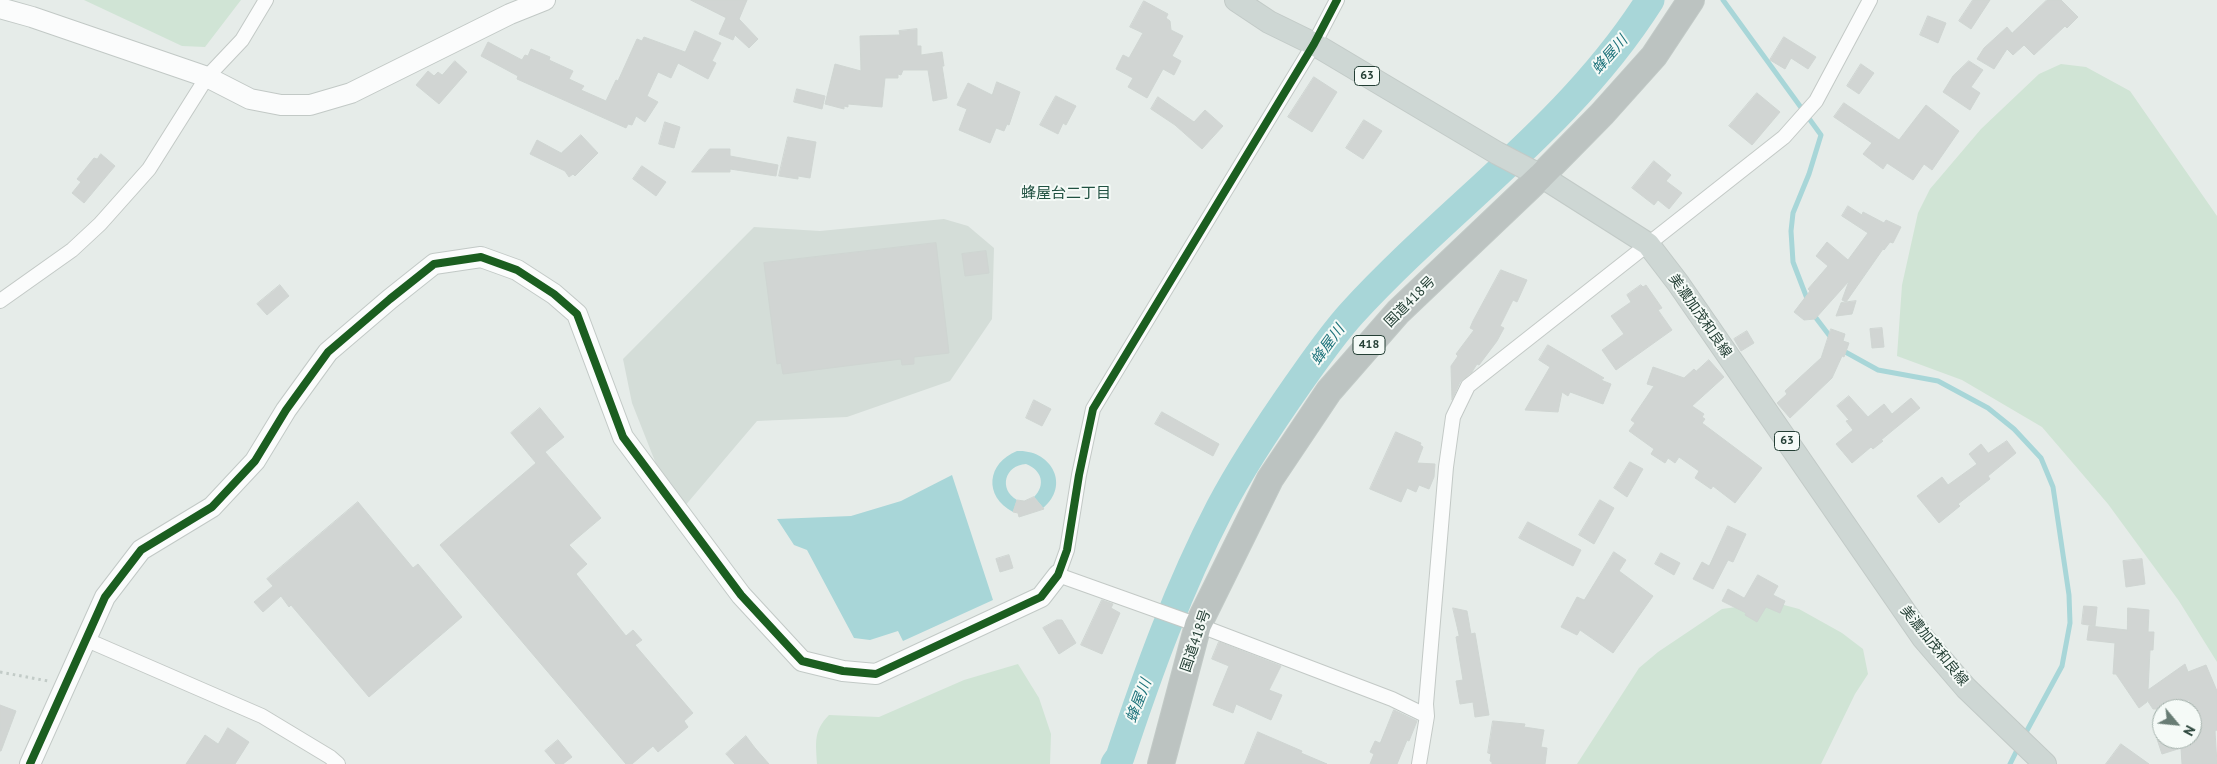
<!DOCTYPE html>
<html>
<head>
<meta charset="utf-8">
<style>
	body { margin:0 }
	#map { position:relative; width:2217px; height:764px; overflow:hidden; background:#e6ece9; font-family:"PT Sans",sans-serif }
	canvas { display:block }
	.north { position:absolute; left:2152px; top:699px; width:50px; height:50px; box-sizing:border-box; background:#f5faf7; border:1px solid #a1afa9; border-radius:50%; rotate:118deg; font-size:14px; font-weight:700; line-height:20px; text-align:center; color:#243f35 }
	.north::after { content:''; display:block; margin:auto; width:18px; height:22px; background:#687c74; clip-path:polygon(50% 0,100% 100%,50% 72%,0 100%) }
</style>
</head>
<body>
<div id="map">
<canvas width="2217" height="764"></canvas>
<div class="north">N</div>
</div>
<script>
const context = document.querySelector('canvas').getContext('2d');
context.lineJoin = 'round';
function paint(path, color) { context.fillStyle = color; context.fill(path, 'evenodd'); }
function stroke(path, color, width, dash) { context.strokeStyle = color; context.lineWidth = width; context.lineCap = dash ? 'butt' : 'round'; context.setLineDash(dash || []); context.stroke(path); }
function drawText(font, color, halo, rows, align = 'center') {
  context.font = font + ' "PT Sans","Noto Sans JP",sans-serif'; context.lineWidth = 4; context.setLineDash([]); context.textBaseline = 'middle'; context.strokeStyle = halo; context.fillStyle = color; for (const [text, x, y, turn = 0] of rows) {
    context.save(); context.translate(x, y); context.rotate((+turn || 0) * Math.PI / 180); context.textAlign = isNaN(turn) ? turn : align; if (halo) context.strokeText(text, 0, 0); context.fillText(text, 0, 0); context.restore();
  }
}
const built = new Path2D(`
	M944 219 968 226 994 248 992 319 950 381 847 417 757 421 684 507 660 474 632 403 623 359 754 227 820 231Z`);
const green = new Path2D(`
	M84 0H241L205 47 182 46Z
	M2061 64 2086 67 2130 91 2217 216V662L2179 601 2108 504 2042 427 1962 380 1897 356 1902 285 1918 213 1930 189 1981 129 2039 74Z
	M1773 602 1799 609 1842 633 1863 649 1868 674 1855 694 1821 764H1577L1639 668 1658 652 1722 609Z
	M1018 664 1039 698 1051 734 1050 764H817C816 743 813 731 829 715L879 717 964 680Z`);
const water = new Path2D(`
	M1017 451C1051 449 1071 485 1043 508L1034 497C1046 485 1042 470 1026 464 1005 465 998 489 1017 500L1013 512C983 496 987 463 1017 451Z
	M952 475 993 600 903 641 898 631 870 640 854 638 807 550 794 545 777 519 851 516 901 501Z`);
const stream = new Path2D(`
	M1723 0 1821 135 1809 174 1793 213 1791 231 1793 262 1808 301
	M1813 314 1832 339
	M1840 349 1878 370 1938 381 1988 408 2014 429 2041 458 2053 487 2069 595 2070 623 2062 666 2024 736
	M2010 764 2019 746`);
const river = new Path2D(`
	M1115 764 1120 757C1148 672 1179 587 1220 508 1243 464 1270 424 1298 384 1315 360 1332 335 1352 313 1450 206 1571 125 1650 0`);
const building = new Path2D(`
	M691 0H747L739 19 758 39 749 48 735 35 733 40 719 34 726 18Z
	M1973 0H1990L1971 29 1959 21Z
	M2047 0H2061L2078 17 2067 28 2065 26 2034 55 2024 45 2013 55 2007 49 1994 69 1977 59 1984 48 2007 27 2012 33Z
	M1144 1 1168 14 1166 18 1170 21 1171 30 1183 36 1172 56 1181 61 1174 75 1163 69 1147 98 1128 87 1133 78 1116 69 1123 55 1129 58 1143 33 1130 27Z
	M1928 16 1946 23 1938 43 1920 35Z
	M917 29V46H921V55L942 52 944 66H942L947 98 933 101 928 70H903L901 75 898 74V78H885L882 107 848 104V107L844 106V109L825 104 835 64 861 71 860 36 900 35 899 31Z
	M695 31 721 43 712 61 716 63 708 79 678 63 671 78 658 72 647 96 658 102 645 122 636 116 632 125 628 124 626 128 517 79 518 76 481 56 488 42 522 60 525 55 528 56 531 49 550 57 549 60 573 71 569 79 584 86 581 90 606 101 616 80 618 81 637 39 642 41 644 37 685 52Z
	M1784 37 1816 57 1808 69 1791 58 1785 69 1770 60Z
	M455 61 467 72 439 104 416 85 428 71 434 76 438 72 442 75Z
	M1969 61 1983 70 1971 87 1980 93 1970 110 1943 92 1953 76Z
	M1861 64 1874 73 1859 94 1847 86Z
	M1314 77 1337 92 1312 132 1288 117Z
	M997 82 1020 92 1009 125 1007 124 1004 131 996 128 990 143 959 130 967 109 957 105 968 83 992 95Z
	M797 89 825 96 822 109 794 102Z
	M1757 93 1780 112 1752 145 1729 126Z
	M1056 96 1076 106 1066 125 1063 123 1058 134 1040 125Z
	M1158 97 1194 122 1205 110 1223 126 1202 149 1175 125 1151 109Z
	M1844 103 1899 140 1926 105 1959 131 1932 170 1924 164 1913 180 1887 163 1883 169 1863 154 1872 143 1834 117Z
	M1364 120 1382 131 1363 159 1346 148Z
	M665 122 680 127 674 148 659 144Z
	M581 135 598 153 575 176 573 174 569 177 565 171 530 154 537 140 561 153Z
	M788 137 816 142 810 178 798 176V179L779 176Z
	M710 149H730V156L778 165 776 176 730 169V172H692Z
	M101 154 115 166 84 203 72 193 81 182 77 179 94 158 97 159Z
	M1654 161 1671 175 1666 181 1682 193 1669 209 1658 200 1654 205 1632 188Z
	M642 166 666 182 656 196 633 179Z
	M1848 206 1862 215 1863 212 1884 223 1886 220 1901 227 1893 243 1890 242 1884 250 1883 249 1846 302 1842 300 1849 281 1815 319 1804 320 1794 312 1810 291 1808 289 1828 266 1816 256 1827 242 1848 260 1868 233 1842 216Z
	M936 243 949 353 914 357V364L902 365 901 359 783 374 781 363 777 364 764 263Z
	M986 251 989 273 965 276 962 254Z
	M1501 270 1527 280 1517 302 1513 300 1500 326 1504 328 1497 341 1479 365 1477 364 1472 372 1460 382 1452 400 1451 366 1458 356 1456 354 1474 330 1470 328 1473 321Z
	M280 285 289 296 267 315 257 304Z
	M1641 285 1643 287 1646 285 1662 308 1658 310 1672 330 1616 370 1602 350 1624 334 1611 316 1631 302 1627 295Z
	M1856 301 1852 314 1836 316 1841 303Z
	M1882 328 1884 347 1872 348 1870 329Z
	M1831 329 1845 334 1843 341 1849 343 1844 357 1842 356 1832 378 1790 418 1777 403 1787 394 1785 391 1821 358Z
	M1747 331 1754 343 1741 351 1734 339Z
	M1548 345 1604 378 1601 380 1611 384 1603 404 1570 392 1568 396 1562 392 1558 412 1525 410 1550 367 1539 360Z
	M1709 360 1724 377 1692 406 1704 414 1702 417 1705 419 1702 423 1762 468 1735 503 1713 486 1711 489 1695 478 1699 471 1679 457 1675 463 1668 458 1665 463 1651 454 1654 449 1629 431 1635 423 1631 420 1654 386 1647 384 1653 367 1684 378 1694 369 1696 371Z
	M1849 396 1868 417 1884 404 1892 414 1911 398 1920 408 1881 440 1883 441 1873 449 1871 447 1852 463 1836 444 1853 430 1846 421 1849 420 1837 406Z
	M1034 400 1051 409 1042 426 1026 418Z
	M540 408 564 437 545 452 601 518 569 545 587 564 576 574 626 636 633 630 642 640 635 645 693 713 684 721 688 727 658 752 653 746 632 764H626L440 545 536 463 511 433Z
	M1162 412 1219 444 1213 456 1155 424Z
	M1396 432 1421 443 1420 445 1423 447 1417 463 1435 464 1434 477 1429 489 1419 485 1416 492 1407 488 1401 502 1370 489Z
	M2007 441 2016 453 1988 476 1990 479 1958 504 1960 506 1939 523 1917 496 1942 477 1948 485 1977 464 1969 454 1981 444 1988 453Z
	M1630 462 1643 469 1627 497 1614 488Z
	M1034 497 1044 509 1019 517 1018 513 1013 512 1017 500 1024 501Z
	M1600 500 1614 508 1594 544 1579 535Z
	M358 502 413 568 418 564 462 617 369 697 291 605 289 607 281 596 263 612 254 602 273 586 267 579Z
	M1528 522 1581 550 1573 566 1519 538Z
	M1728 526 1746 534 1733 562 1728 560 1713 589 1693 579 1702 562 1709 566Z
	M1614 552 1626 560 1619 571 1653 596 1613 653 1580 630 1577 635 1561 627 1577 597 1584 600Z
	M1661 553 1680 563 1674 575 1655 564Z
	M1009 555 1013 568 1000 572 996 559Z
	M2142 559 2145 584 2126 587 2123 561Z
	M1758 575 1778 586 1773 595 1785 601 1780 613 1766 607 1757 622 1745 615 1746 613 1722 601 1728 589 1744 598Z
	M1102 600 1113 604 1111 608 1120 613 1102 654 1081 645Z
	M2084 606 2097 607 2095 626 2082 624Z
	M1453 608 1467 611 1471 634 1475 633 1489 715 1475 717 1473 702 1460 704 1456 681 1463 680 1456 637 1459 636Z
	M2128 608 2149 610 2148 632H2154L2153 650H2150L2148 690 2185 664 2188 672 2206 665 2217 691V730L2215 731 2217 764H2182L2181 748 2162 754 2157 739 2198 738 2189 700 2176 709H2153L2147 700V702L2139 708 2116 674H2113L2115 643 2087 640 2089 626 2127 630Z
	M1057 620H1062L1076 643 1059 654 1043 628Z
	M1219 642 1281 666 1269 690 1282 695 1271 720 1236 704 1233 713 1213 705 1229 666 1212 659Z
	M0 705 16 711 1 751H0Z
	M1394 710 1417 721 1409 741 1407 740 1397 764H1370L1374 754 1370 752 1375 741 1380 743Z
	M1493 721 1525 724 1524 727 1544 730 1541 747 1547 748 1545 764H1492V762L1490 761 1491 754 1488 753Z
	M228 728 249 742 235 764H186L205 735 218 744Z
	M1258 732 1302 751 1301 753 1327 764H1245Z
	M746 736 755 748 769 764H735L726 754Z
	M558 740 572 757 563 764H556L545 751Z
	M2121 744 2149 764H2106Z`);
const path = new Path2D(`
	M0 672 48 681`);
const street = new Path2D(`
	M1337 0 1314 44 1093 409 1079 475 1067 550 1058 575 1198 625 1392 699 1427 716
	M0 301 72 250 100 224 149 169 207 77 242 40 266 0
	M87 640 262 716 330 757 338 764
	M1419 764 1427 716 1426 704 1446 467 1453 417 1468 386 1784 137 1816 101 1870 0`);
const secondary = new Path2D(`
	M0 8 32 17 207 77 250 99 281 105H310L351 93 510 14 545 0
	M30 764 105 597 141 550 212 507 255 461 286 410 328 352 390 299 434 264 481 257 517 270 554 294 577 314 623 437 741 595 802 661 843 671 876 674 1041 597 1058 575`);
const primary = new Path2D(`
	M1236 0 1269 22 1314 44 1497 153 1541 176 1648 244 1678 283 1923 638 1966 688 2045 764`);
const highway = new Path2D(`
	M1161 764 1198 625 1270 479 1329 391 1398 312 1541 176 1602 114 1654 56 1691 0`);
const cycleway = new Path2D(`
	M30 764 105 597 141 550 212 507 255 461 286 410 328 352 390 299 434 264 481 257 517 270 554 294 577 314 623 437 741 595 802 661 843 671 876 674 1041 597 1058 575 1067 550 1079 475 1093 409 1314 44 1337 0`);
const shields = [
	[1367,76,25],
	[1369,345,32],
	[1787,441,25]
];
const shieldNames = [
	["63",1367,76],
	["418",1369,345],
	["63",1787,441]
];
const streetNames = [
	["国道418号",1410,302,-45],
	["美濃加茂和良線",1700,316,55],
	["国道418号",1196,641,-71],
	["美濃加茂和良線",1934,646,51]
];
const waterNames = [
	["蜂屋川",1610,55,-49],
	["蜂屋川",1328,345,-54],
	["蜂屋川",1139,701,-69]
];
const neighbourhoodNames = [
	["蜂屋台二丁目",1066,194]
];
paint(built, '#d4ddd8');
paint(green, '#d0e4d5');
paint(water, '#a8d6d8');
stroke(stream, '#a8d6d8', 5);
stroke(river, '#a8d6d8', 29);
paint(building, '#d1d5d3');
stroke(building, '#cfd5d2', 1);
stroke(street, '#c3c9c6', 16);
stroke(secondary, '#c2c9c6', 22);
stroke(primary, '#c2cac7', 24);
stroke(highway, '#c2cac7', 28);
stroke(path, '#c2cbc7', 3, [2.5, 4]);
stroke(street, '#fbfcfc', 14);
stroke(secondary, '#fbfcfc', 20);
stroke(primary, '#ced7d4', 22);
stroke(highway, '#bcc3c1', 26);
stroke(cycleway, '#1b5e20', 8);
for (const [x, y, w] of shields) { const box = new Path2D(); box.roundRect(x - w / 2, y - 9.5, w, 19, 4); context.fillStyle = '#f5faf7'; context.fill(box); stroke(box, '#243f35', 1); }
drawText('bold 12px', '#243f35', null, shieldNames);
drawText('14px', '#243f35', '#f5faf7', streetNames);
drawText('italic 15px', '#1e737b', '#f5faf7', waterNames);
drawText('15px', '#205141', '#f5faf7', neighbourhoodNames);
</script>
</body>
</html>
